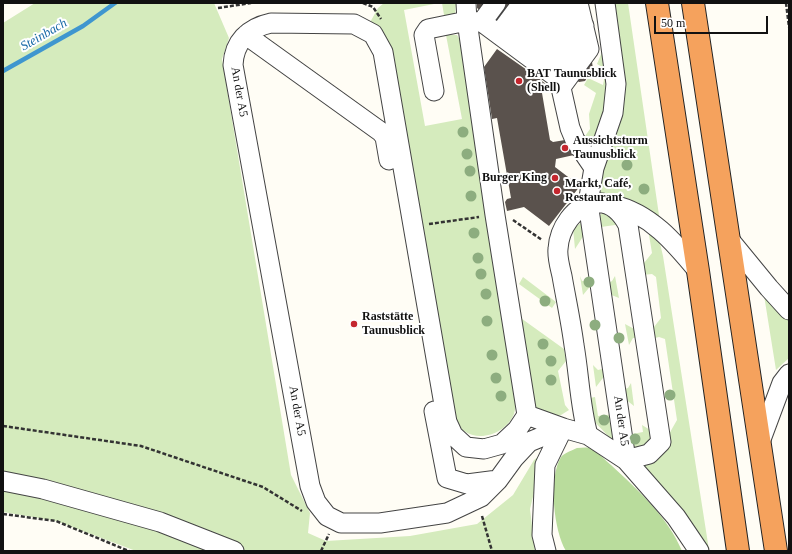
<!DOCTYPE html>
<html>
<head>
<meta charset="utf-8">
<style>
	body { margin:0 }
	#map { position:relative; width:792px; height:554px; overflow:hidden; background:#fffdf5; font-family:"Times New Roman",serif }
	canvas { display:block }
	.frame { position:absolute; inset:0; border:4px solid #111; pointer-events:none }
	.scale { position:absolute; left:654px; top:16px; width:114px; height:18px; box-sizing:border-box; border:2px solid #111; border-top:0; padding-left:5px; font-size:12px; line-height:14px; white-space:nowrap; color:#111; -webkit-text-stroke:3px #fff; paint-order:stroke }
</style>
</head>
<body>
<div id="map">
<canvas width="792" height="554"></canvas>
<div class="frame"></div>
<div class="scale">50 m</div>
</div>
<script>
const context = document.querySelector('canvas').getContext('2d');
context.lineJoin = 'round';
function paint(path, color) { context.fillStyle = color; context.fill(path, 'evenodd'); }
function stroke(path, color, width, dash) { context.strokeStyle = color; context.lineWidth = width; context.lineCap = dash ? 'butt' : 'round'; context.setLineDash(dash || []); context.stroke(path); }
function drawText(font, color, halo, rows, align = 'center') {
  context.font = font + ' "Times New Roman",serif'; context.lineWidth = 4; context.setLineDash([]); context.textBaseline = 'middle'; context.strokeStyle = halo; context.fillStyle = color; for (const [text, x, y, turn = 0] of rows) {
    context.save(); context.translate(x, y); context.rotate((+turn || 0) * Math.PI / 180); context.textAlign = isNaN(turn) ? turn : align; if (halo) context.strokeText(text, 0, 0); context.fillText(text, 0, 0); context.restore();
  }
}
const green = new Path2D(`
	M35 3H214L229 38 222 59 291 475 310 513 308 533 326 541 410 536 477 524 513 495 534 460 544 452 530 509 535 551H136L56 521 3 512V23Z
	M384 3H439L404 10 425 126 462 119 446 35H457L460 40 516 402C516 405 515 410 514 414 507 432 481 443 464 431 461 429 458 425 456 422L368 26 378 8Z
	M442 3H456L455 16 445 21Z
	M612 3H628L660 222 594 193 613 130Z
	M601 7 610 84 597 147 589 144 583 139 590 129 589 114 596 93 584 85 588 78 603 85 606 69 597 64 604 47 597 10H596L595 8Z
	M603 212 622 224 594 228 596 219Z
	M581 223 584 235 575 249 573 228Z
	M648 229 659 239 663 256 709 550 697 531 637 462 669 434 677 420 665 339 659 337 651 339 650 332 661 318 656 277 652 274 642 275 640 268 652 253Z
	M580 276 582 281 592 280 593 283 583 295Z
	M615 276 619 298 604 292 603 286 612 281Z
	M523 277 556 302 552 308 519 284Z
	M763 289 779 310 789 319V358L776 370Z
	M518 316 564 349 566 361 558 371 565 405 569 410 561 415 547 419 535 407Z
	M625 324 638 331 640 338H633L629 345Z
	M593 365 598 370 606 368V374L596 387Z
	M631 383 634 406 620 395V390L628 388Z
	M595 397 598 416 614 414V438L611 439 590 417V398Z
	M642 425 655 433 651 443 634 449 627 435 643 432Z`);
const forest = new Path2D(`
	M577 448C581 448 586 447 589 448 597 451 605 460 611 465 638 490 668 517 682 551H566C554 532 548 478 561 457 564 453 573 450 577 448Z`);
const stream = new Path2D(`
	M3 71 83 26 115 3`);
const building = new Path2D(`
	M477 3H512L592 62 593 69 585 81 579 82 550 60 537 77 547 85 542 93 550 140 553 142 571 139 574 155 556 159 555 167 580 186 549 226 524 207 507 211 505 202 507 199 511 198 497 118 492 119 484 67 497 49 527 70 539 54 477 8Z`);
const path = new Path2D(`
	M363 3 373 7 381 19
	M786 3 789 27
	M218 8 251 3
	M513 220 542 240
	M429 224 479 217
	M3 426 141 446 263 487 302 511
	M3 514 56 521 129 551
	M482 516 492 551
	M321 551 329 534`);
const minor = new Path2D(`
	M466 3 467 21 495 215 527 415 517 430 502 444 484 449 466 447 453 435 447 422 383 52 373 34 354 24 271 23C248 28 234 42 233 65L310 486 316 502 327 516 341 523H380L447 513 481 497 498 480 514 458 529 442 563 428 588 435 626 460 676 517 699 551
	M605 3 616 84 613 113 594 168 588 203 626 460
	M482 22 496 3
	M499 34 522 3
	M246 35 381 132 385 137 389 160
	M511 43 543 3
	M524 53 563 3
	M538 63 579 8
	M550 72 584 26
	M561 87 589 49 578 3
	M434 91 424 35 428 29 467 21 482 22 559 79 570 128 575 140 594 168
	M613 205C650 213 675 243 698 271
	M728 238 769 288 789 310
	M434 411 447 478 467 484 498 480
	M527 415 563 428 545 465 542 535 546 551
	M588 435C580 407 579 373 574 345 571 322 566 299 562 276 560 267 557 257 558 249 559 229 574 205 595 203 610 201 621 212 628 225L661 442 649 454 626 460
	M760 442 782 383 789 374
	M3 481 43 489 160 522 234 551`);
const highway = new Path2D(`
	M657 3 698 271 738 551
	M693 3 776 551`);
const trees = [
	[463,132],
	[467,154],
	[627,165],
	[470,171],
	[644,189],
	[471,196],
	[474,233],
	[478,258],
	[481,274],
	[589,282],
	[486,294],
	[545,301],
	[487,321],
	[595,325],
	[619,338],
	[543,344],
	[492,355],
	[551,361],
	[496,378],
	[551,380],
	[670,395],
	[501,396],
	[604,420],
	[635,439]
];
const markers = [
	[519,81,4,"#c4262e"],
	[565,148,4,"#c4262e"],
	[555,178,4,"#c4262e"],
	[557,191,4,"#c4262e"],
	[354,324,4,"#c4262e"]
];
const poiNames = [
	["BAT Taunusblick",527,74],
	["(Shell)",527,88],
	["Aussichtsturm",573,141],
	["Taunusblick",573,155],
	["Burger King",547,178,"right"],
	["Markt, Café,",565,184],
	["Restaurant",565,198],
	["Raststätte",362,317],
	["Taunusblick",362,331]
];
const streetNames = [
	["An der A5",239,92,80],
	["An der A5",297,411,80],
	["An der A5",621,421,82]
];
const waterNames = [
	["Steinbach",44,35,-30]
];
paint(green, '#d5ebbd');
paint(forest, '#b9dc9c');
stroke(stream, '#3f96cf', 4.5);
paint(building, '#5a524d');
stroke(minor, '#444', 21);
stroke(highway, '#222', 24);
stroke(path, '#333', 2.5, [4, 2]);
stroke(minor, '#fff', 19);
stroke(highway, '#f5a25d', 22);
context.fillStyle = '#8dad7f';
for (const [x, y] of trees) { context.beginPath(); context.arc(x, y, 5.5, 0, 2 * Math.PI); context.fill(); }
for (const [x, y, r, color] of markers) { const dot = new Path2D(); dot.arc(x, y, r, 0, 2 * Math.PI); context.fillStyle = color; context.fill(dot); stroke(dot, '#fff', 1.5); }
drawText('bold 12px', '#111', '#fff', poiNames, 'left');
drawText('12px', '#111', '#fff', streetNames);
drawText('italic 13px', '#1768a6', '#fff', waterNames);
</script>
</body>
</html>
